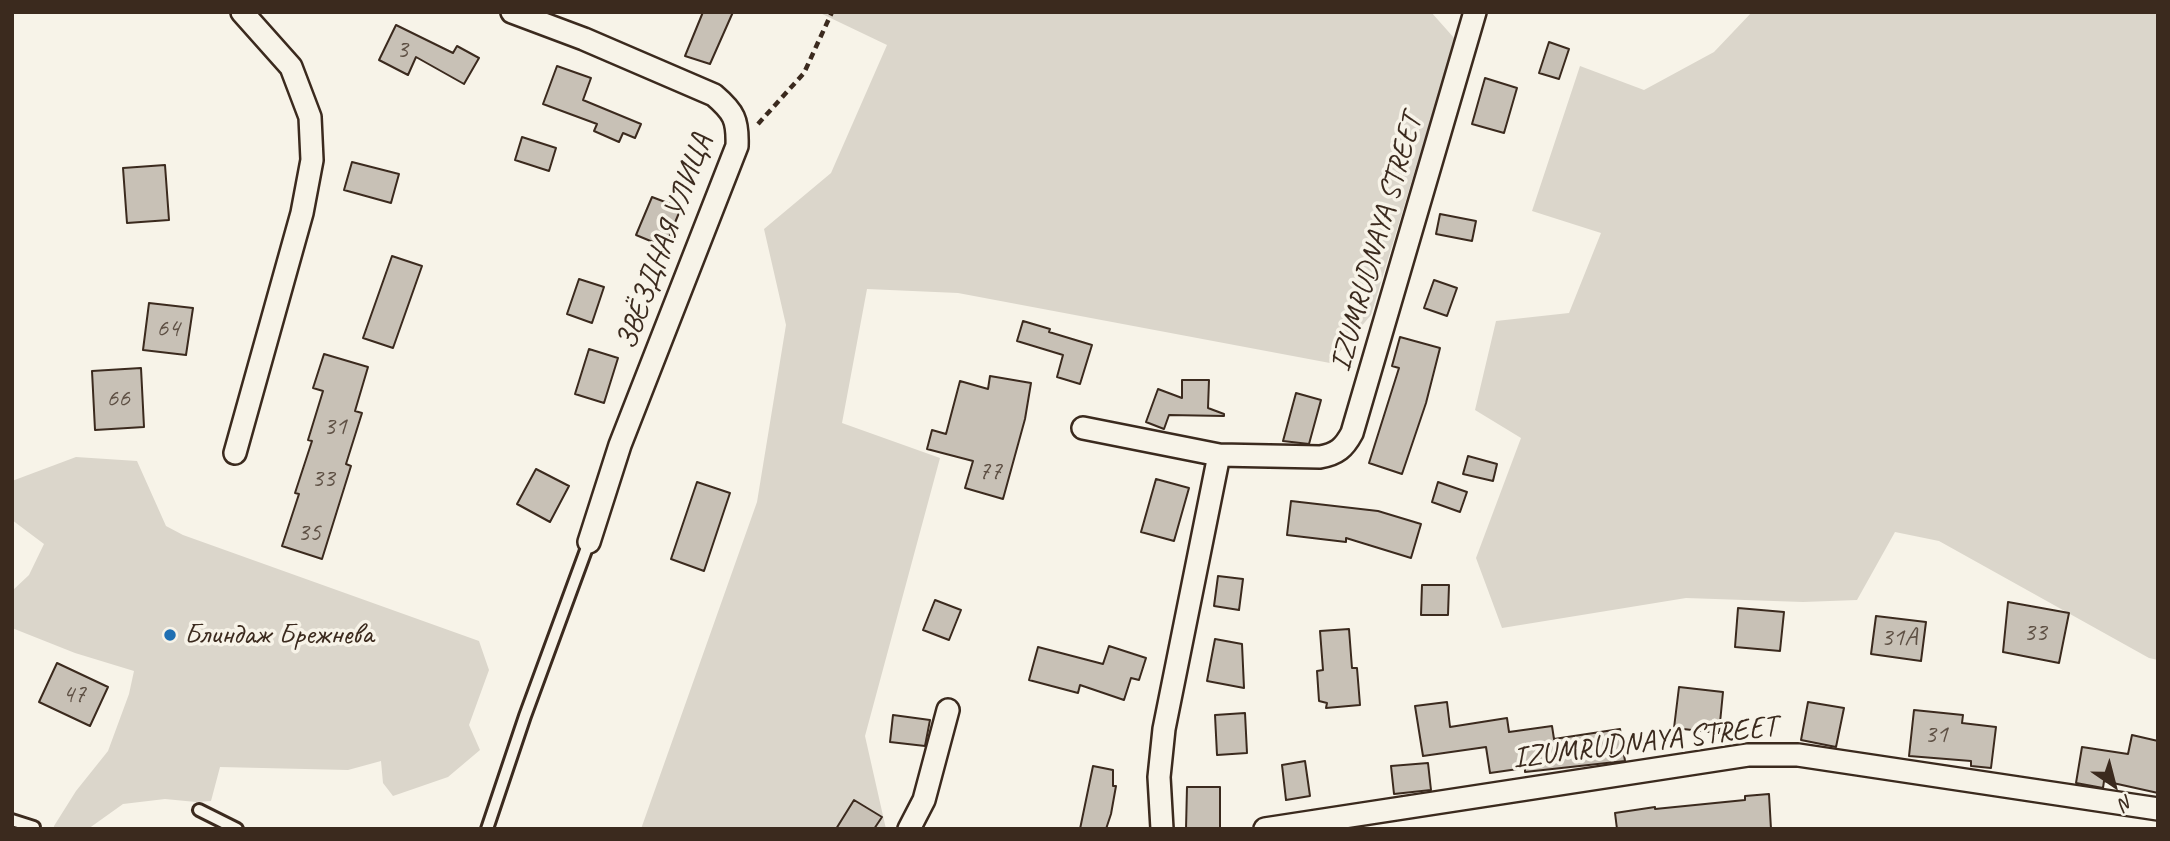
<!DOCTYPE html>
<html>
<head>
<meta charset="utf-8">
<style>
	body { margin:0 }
	#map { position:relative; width:2170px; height:841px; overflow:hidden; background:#f7f3e8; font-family:Caveat,sans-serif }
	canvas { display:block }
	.frame { position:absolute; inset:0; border:14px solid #3b2a1e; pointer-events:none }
	.north { position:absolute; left:2079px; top:750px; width:70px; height:70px; -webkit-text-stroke:5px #f7f3e8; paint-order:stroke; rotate:145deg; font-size:19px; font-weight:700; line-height:28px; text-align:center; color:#3b2a1e }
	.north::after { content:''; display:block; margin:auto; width:24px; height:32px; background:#3b2a1e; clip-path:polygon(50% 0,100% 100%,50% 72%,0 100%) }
</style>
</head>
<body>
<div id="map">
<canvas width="2170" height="841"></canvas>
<div class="frame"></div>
<div class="north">N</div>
</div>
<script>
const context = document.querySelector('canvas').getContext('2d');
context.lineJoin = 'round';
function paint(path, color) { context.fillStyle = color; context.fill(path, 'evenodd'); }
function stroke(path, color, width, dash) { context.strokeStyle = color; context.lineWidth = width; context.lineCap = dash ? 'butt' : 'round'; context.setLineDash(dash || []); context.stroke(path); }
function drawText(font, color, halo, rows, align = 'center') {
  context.font = font + ' Caveat,sans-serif'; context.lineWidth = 7; context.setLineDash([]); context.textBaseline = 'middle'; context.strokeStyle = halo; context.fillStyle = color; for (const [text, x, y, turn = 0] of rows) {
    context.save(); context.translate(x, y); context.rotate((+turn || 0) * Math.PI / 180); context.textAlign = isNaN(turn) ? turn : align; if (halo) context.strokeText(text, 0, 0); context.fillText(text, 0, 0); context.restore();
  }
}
const green = new Path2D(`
	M818 12H1431L1455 39 1371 315 1330 363 958 293 867 289 842 423 940 458 865 736 886 829H641L757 502 786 325 764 229 831 173 887 45Z
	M1752 12H2158V660L2149 658 1939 541 1895 532 1857 600 1803 602 1686 598 1502 628 1476 558 1521 438 1475 410 1496 321 1569 313 1601 233 1532 211 1580 66 1644 90 1714 52Z
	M76 457 137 461 166 526 183 535 479 641 489 670 469 725 480 750 448 777 393 796 383 783 381 761 348 770 220 767 211 801 196 802 165 799 123 804 88 829H54V826L76 791 108 751 129 694 134 671 75 653 12 628V591L29 575 44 544 12 520V481Z`);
const building = new Path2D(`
	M703 12H733L710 64 685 56Z
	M396 25 453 53 457 46 479 58 464 84 416 57 408 75 379 60Z
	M1549 42 1569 49 1559 79 1539 73Z
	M557 66 591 78 583 100 641 124 635 138 623 133 619 142 594 131 597 124 543 104Z
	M1485 78 1517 88 1504 133 1472 124Z
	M522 137 556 148 549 171 515 160Z
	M352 162 399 174 391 203 344 190Z
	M165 165 169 220 127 223 123 168Z
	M652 197 681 208 665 247 636 235Z
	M1440 214 1476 221 1472 241 1436 234Z
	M392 256 422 266 393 348 363 338Z
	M579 279 604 287 592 323 567 314Z
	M1434 280 1457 288 1447 316 1424 308Z
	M149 303 193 308 186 355 143 350Z
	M1023 321 1050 329 1049 332 1092 345 1080 384 1057 377 1063 355 1017 341Z
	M1400 337 1440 348 1426 403 1402 474 1369 463 1399 368 1392 366Z
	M589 349 618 358 604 403 575 394Z
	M324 354 368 367 355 411 362 413 346 464 351 466 322 559 282 546 299 494 295 493 312 441 308 440 323 391 313 388Z
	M141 368 144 427 95 430 92 371Z
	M990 376 1031 383 1025 419 1003 499 965 488 973 461 927 449 932 430 946 434 960 381 988 389Z
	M1182 380H1209L1208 408 1224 414V416L1169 415 1164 429 1146 422 1158 389 1182 398Z
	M1296 393 1321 400 1309 444 1283 441Z
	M1468 456 1497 464 1493 481 1463 474Z
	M536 469 569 486 550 522 517 504Z
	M1156 479 1189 488 1174 541 1141 532Z
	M697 482 730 493 704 571 671 559Z
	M1438 482 1467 492 1460 512 1432 502Z
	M1291 501 1378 511 1421 524 1411 558 1346 538V542L1287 535Z
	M1218 576 1243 579 1239 610 1214 606Z
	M1422 585H1449L1448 615H1421Z
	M935 600 961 610 949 640 923 630Z
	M2008 602 2069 613 2059 663 2003 652Z
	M1738 608 1784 612 1780 651 1735 647Z
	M1876 616 1926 622 1921 661 1871 654Z
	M1349 629 1352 668H1357L1360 705 1326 708 1327 703 1319 701 1317 671 1323 670 1320 631Z
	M1215 639 1242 644 1244 688 1207 681Z
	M1109 646 1146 658 1139 680 1131 678 1124 700 1080 685 1078 693 1029 680 1038 647 1103 664Z
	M57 663 108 687 90 726 39 702Z
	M1679 687 1723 692 1719 733 1674 728Z
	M1447 702 1450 727 1507 718 1509 732 1552 726 1554 739 1620 729 1625 761 1525 772V768L1490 773 1486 747 1423 756 1415 706Z
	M1808 702 1844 708 1836 747 1801 740Z
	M1914 710 1963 715 1962 723 1996 727 1991 768 1971 766V761L1909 756Z
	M1245 713 1247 753 1217 755 1215 715Z
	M893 715 930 720 925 746 890 742Z
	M2132 735 2158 741V793L2104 781 2103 788 2076 783 2082 747 2128 754Z
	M1305 761 1310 796 1286 800 1282 765Z
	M1428 763 1431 790 1394 794 1391 766Z
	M1093 766 1113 770V786H1116L1111 814 1106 829H1080Z
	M1187 787H1220V829H1186Z
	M1769 794 1771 829H1617L1615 813 1655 807V809L1745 800V796Z
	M854 800 882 817 874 829H836Z`);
const path = new Path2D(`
	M758 124 804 73 832 12`);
const lane = new Path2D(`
	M199 810 237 829
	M12 820 34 827
	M487 829 525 716 589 542`);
const street = new Path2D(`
	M512 12 584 39 714 95C734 112 738 120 737 146L620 445 589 542
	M1083 428 1219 455 1320 457C1337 454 1344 448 1352 433L1475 12
	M235 453 302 213 312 160 310 117 291 67 242 12
	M909 829 924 800 948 710
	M1162 829 1159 777 1164 729 1219 455
	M1265 829 1748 755H1798L2158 809`);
const markers = [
	[170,635,7,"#1f6fb2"]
];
const numberNames = [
	["3",402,50],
	["64",168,329],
	["66",118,399],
	["31",335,427],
	["77",990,472],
	["33",323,479],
	["35",309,533],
	["33",2035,633],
	["31А",1899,638],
	["47",74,695],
	["31",1936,735]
];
const streetNames = [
	["ЗВЁЗДНАЯ УЛИЦА",665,242,-70],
	["IZUMRUDNAYA STREET",1377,243,-74],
	["IZUMRUDNAYA STREET",1645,743,-7]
];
const poiNames = [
	["Блиндаж Брежнева",184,635]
];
paint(green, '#dbd6cb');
paint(building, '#c8c1b6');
stroke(building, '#3b2a1e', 2);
stroke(lane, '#3b2a1e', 16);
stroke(street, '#3b2a1e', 26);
stroke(path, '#3b2a1e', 4.5, [7, 5]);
stroke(lane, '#f7f3e8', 10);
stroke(street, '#f7f3e8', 21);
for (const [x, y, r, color] of markers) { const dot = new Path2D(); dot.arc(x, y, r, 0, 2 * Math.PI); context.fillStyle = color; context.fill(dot); stroke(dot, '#f7f3e8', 2.5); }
drawText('26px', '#5e5044', null, numberNames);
drawText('30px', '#3b2a1e', '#f7f3e8', streetNames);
drawText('30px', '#3b2a1e', '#f7f3e8', poiNames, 'left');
</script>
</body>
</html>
